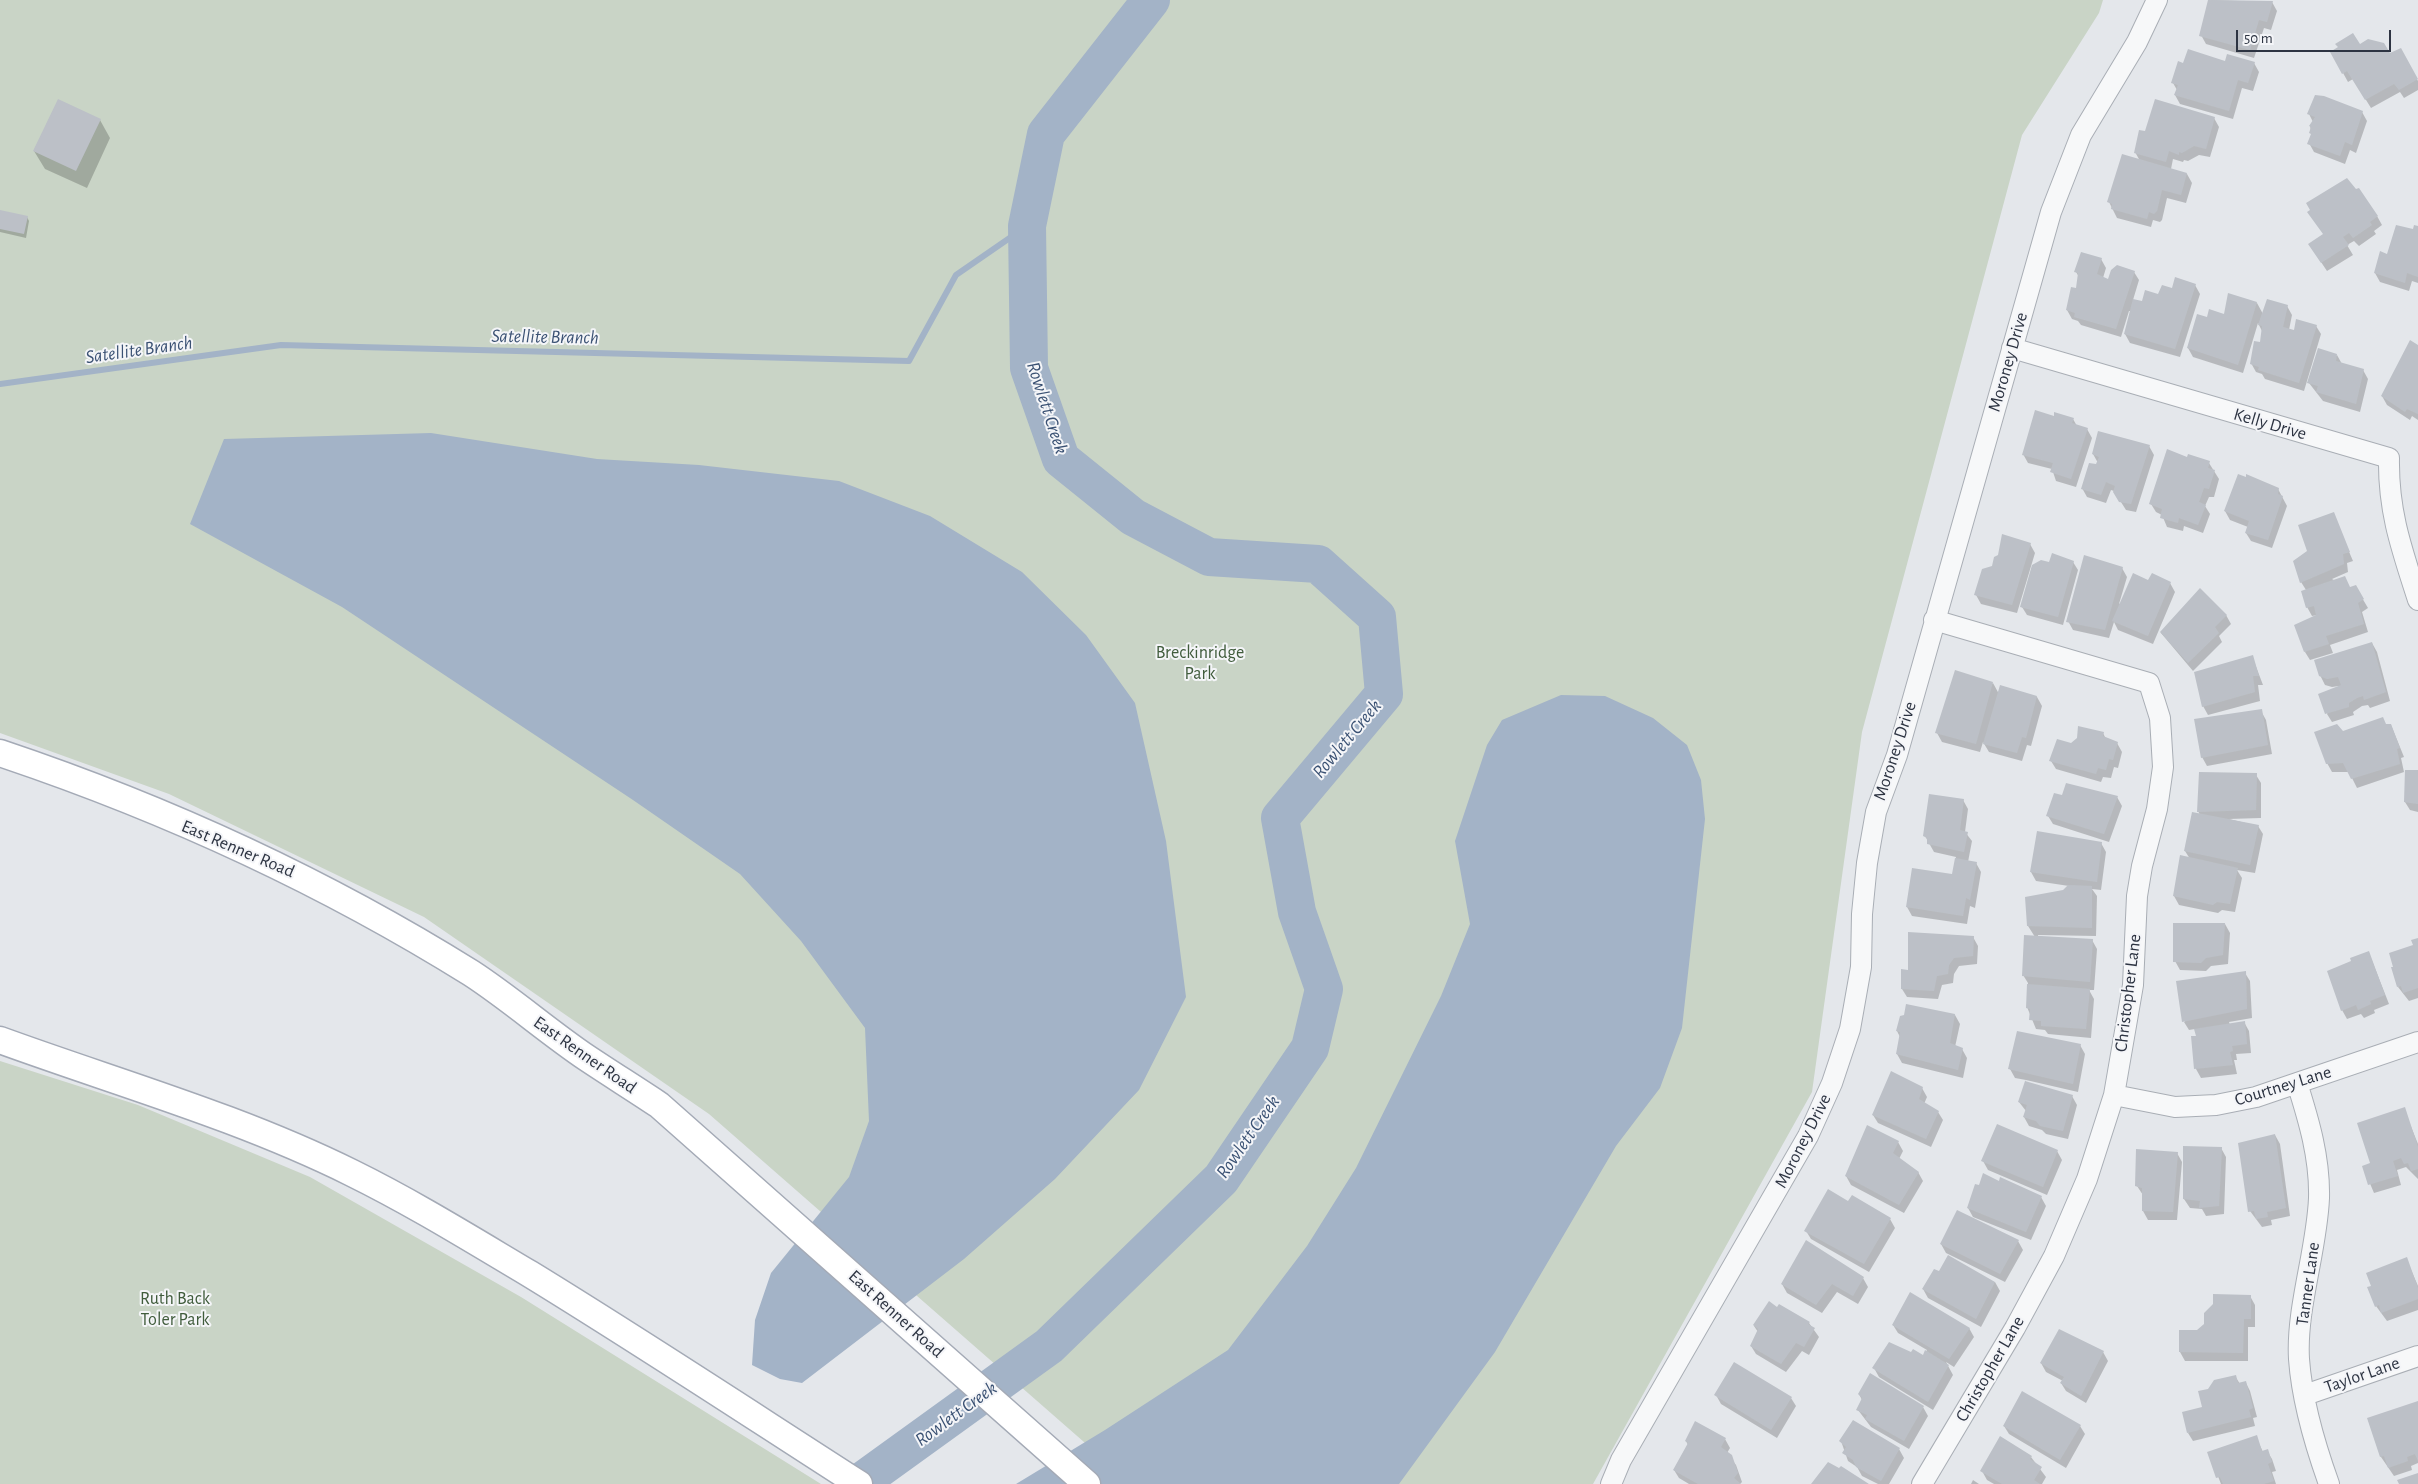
<!DOCTYPE html>
<html>
<head>
<meta charset="utf-8">
<style>
	body { margin:0 }
	#map { position:relative; width:2418px; height:1484px; overflow:hidden; background:#e4e7eb; font-family:"Alegreya Sans",sans-serif }
	canvas { display:block }
	.scale { position:absolute; left:2236px; top:30px; width:155px; height:22px; box-sizing:border-box; border:2px solid #2d3442; border-top:0; padding-left:6px; font-size:15px; line-height:18px; white-space:nowrap; color:#2d3442; -webkit-text-stroke:4px #f4f5f8; paint-order:stroke }
</style>
</head>
<body>
<div id="map">
<canvas width="2418" height="1484"></canvas>
<div class="scale">50 m</div>
</div>
<script>
const context = document.querySelector('canvas').getContext('2d');
context.lineJoin = 'round';
function paint(path, color) { context.fillStyle = color; context.fill(path, 'evenodd'); }
function stroke(path, color, width, dash) { context.strokeStyle = color; context.lineWidth = width; context.lineCap = dash ? 'butt' : 'round'; context.setLineDash(dash || []); context.stroke(path); }
function drawText(font, color, halo, rows, align = 'center') {
  context.font = font + ' "Alegreya Sans",sans-serif'; context.lineWidth = 4; context.setLineDash([]); context.textBaseline = 'middle'; context.strokeStyle = halo; context.fillStyle = color; for (const [text, x, y, turn = 0] of rows) {
    context.save(); context.translate(x, y); context.rotate((+turn || 0) * Math.PI / 180); context.textAlign = isNaN(turn) ? turn : align; if (halo) context.strokeText(text, 0, 0); context.fillText(text, 0, 0); context.restore();
  }
}
const green = new Path2D(`
	M0 0H2103L2099 13 2022 135 1862 732 1812 1092 1593 1484H1132L709 1114 424 917 169 794 0 733Z
	M0 1061 138 1105 310 1177 521 1297 821 1484H0Z`);
const water = new Path2D(`
	M431 433 597 459 699 465 839 481 930 516 1022 572 1086 635 1135 703 1166 841 1186 997 1139 1090 1055 1179 964 1259 802 1383 780 1379 752 1365 755 1320 771 1273 849 1177 869 1121 865 1028 801 941 740 874 633 800 342 607 190 524 224 439Z
	M1561 695 1605 696 1653 718 1687 745 1701 780 1705 819 1682 1028 1660 1088 1616 1146 1495 1352 1399 1484H1016L1105 1430 1228 1350 1307 1246 1356 1168 1441 996 1470 924 1455 841 1487 745 1502 720Z`);
const shadow = new Path2D(`
	M2209 0 2272 2 2277 11 2271 30 2264 28 2254 58 2206 44 2201 35Z
	M2360 45 2391 59 2400 50 2418 81V90L2404 98 2400 92 2371 108 2353 79 2348 82 2332 53Z
	M2226 62 2254 63 2259 72 2253 91 2242 88 2233 119 2180 104 2175 95 2177 90 2173 83 2184 64Z
	M2362 112 2367 121 2356 153 2350 150 2345 164 2314 152 2309 143 2312 136 2310 126 2313 122 2309 114Z
	M2214 118 2219 127 2210 157 2199 155 2188 161 2184 160 2183 162 2173 159 2171 169 2187 174 2192 183 2186 203 2167 198 2162 220 2160 222 2153 220 2151 227 2117 218 2109 202 2140 161 2135 152 2146 133Z
	M100 120 110 138 87 188 45 169 34 151Z
	M0 211 27 217 29 221 26 238 0 232Z
	M2377 216 2382 225 2374 231 2376 234 2359 246 2354 241 2347 245 2353 255 2327 271 2315 253 2324 235Z
	M2418 228V283L2412 281 2409 291 2380 282 2375 273 2388 255Z
	M2101 259 2106 268 2103 278 2109 280 2134 272 2139 280 2133 300 2143 303 2173 290 2195 285 2200 294 2180 357 2130 343 2125 334 2131 311H2129L2121 337 2081 325 2078 321 2072 319 2067 310 2077 289 2079 277 2076 272Z
	M2257 303 2263 314 2287 306 2292 315 2289 330 2295 332 2316 326 2321 334 2304 391 2265 379 2262 374 2256 372 2251 363 2261 344 2262 331 2258 323 2243 373 2193 357 2188 348 2208 319Z
	M2418 346V420L2412 416 2410 420 2387 405 2382 396Z
	M2337 355 2342 364 2363 370 2368 379 2360 412 2323 401 2309 383Z
	M2055 417 2073 419 2077 426 2087 429 2092 438 2076 487 2056 481 2052 469 2028 463 2023 454Z
	M2149 446 2154 455 2136 512 2126 510 2114 491 2111 490 2106 503 2087 497 2082 488 2098 463 2093 454Z
	M2187 459 2209 463 2219 479 2214 497H2209L2205 506 2210 514 2203 533 2184 526 2183 531 2167 527 2162 515 2156 512 2151 504Z
	M2278 489 2287 506 2272 548 2251 541 2246 533 2248 527 2230 520 2225 511Z
	M2333 514 2353 561 2347 563 2348 572 2332 579 2350 589 2355 586 2368 608 2362 612 2368 632 2330 645 2333 653 2310 660 2305 652 2318 615 2312 616 2307 607 2306 590 2301 582 2309 551Z
	M2030 544 2035 553 2017 613 1981 604 1976 595 1993 566Z
	M2073 562 2078 570 2063 625 2027 615 2022 607 2050 563Z
	M2122 568 2127 577 2119 604 2149 582 2170 583 2175 592 2153 644 2118 630 2114 622 2109 638 2073 630 2068 621Z
	M2226 615 2231 624 2219 636 2222 642 2193 671 2161 633Z
	M2372 643 2377 652 2390 701 2370 708 2368 705 2362 706 2353 712 2354 715 2332 722 2327 714 2339 686 2332 687 2325 685 2320 675Z
	M2252 656 2263 685H2258L2260 701 2208 715 2203 706Z
	M1993 683 1999 694 2037 697 2042 706 2031 746 2027 745 2022 761 1989 752 1983 742 1980 752 1942 742 1937 733Z
	M2261 711 2266 720 2272 754 2207 766 2202 757Z
	M2391 725 2404 757 2401 758 2404 772 2357 788 2349 772H2332L2327 763 2342 732Z
	M2103 733 2106 739 2117 743 2122 752 2118 768 2114 767 2111 778 2103 777 2101 782 2056 769 2051 761 2071 744Z
	M2418 771V812L2410 810 2405 802Z
	M2256 775 2261 783V818L2229 819 2258 826 2263 834 2255 873 2237 870 2242 878 2235 912 2222 910 2218 913 2179 905 2174 896 2190 859 2185 851 2200 815 2198 811Z
	M2063 797H2117L2122 806 2109 842 2053 824 2048 816Z
	M1963 800 1968 809 1965 832 1972 841 1968 862 1976 863 1981 872 1975 908 1970 906 1967 924 1912 916 1907 907 1953 876 1956 857 1934 852 1925 836Z
	M2101 843 2106 852 2101 890 2092 889 2097 896 2096 936 2038 935V937L2092 940 2097 949 2094 990H2089L2094 999 2091 1038 2048 1034 2045 1030 2036 1029 2027 1007 2028 983 2023 975 2035 937 2028 926 2069 886 2036 881 2031 872Z
	M2225 924 2230 933 2228 964 2211 966 2206 971 2180 970 2175 961Z
	M1973 937 1978 946 1977 964 1959 966 1954 974 1953 983 1942 985 1938 999 1907 997 1902 989 1909 972Z
	M2418 939V998L2409 1001 2398 987Z
	M2369 953 2389 1004 2374 1010 2375 1013 2364 1018 2361 1014 2347 1019 2342 1010 2353 962Z
	M2245 973 2250 981 2252 1018 2229 1022 2230 1025 2244 1022 2249 1031 2251 1053 2236 1054 2237 1060H2234L2237 1074 2201 1078 2196 1069 2192 1037H2197L2195 1029 2189 1030 2184 1022Z
	M1955 1015 1960 1024 1955 1047 1962 1049 1967 1058 1963 1078 1902 1063 1897 1054 1900 1037 1897 1031Z
	M2080 1045 2085 1054 2078 1092 2026 1080V1082L2072 1096 2077 1105 2068 1139 2046 1134 2042 1130 2029 1126 2024 1117 2026 1111 2019 1102 2026 1080 2015 1078 2010 1069Z
	M1922 1088 1927 1097 1924 1104 1938 1112 1943 1120 1931 1147 1878 1123 1873 1115Z
	M2404 1109 2418 1144V1179L2406 1167 2397 1170 2401 1185 2374 1193 2363 1167 2372 1164Z
	M2275 1135 2280 1144 2290 1216 2271 1220 2272 1225 2262 1227 2250 1211Z
	M1898 1142 1903 1151 1899 1159 1918 1172 1923 1181 1904 1213 1851 1185 1846 1176Z
	M2221 1148 2226 1157 2224 1214 2206 1216 2202 1209 2190 1208 2184 1199Z
	M2057 1151 2062 1160 2047 1195 1988 1170 1983 1161Z
	M2177 1153 2182 1162 2177 1220H2148L2143 1211V1195L2137 1186Z
	M1999 1182 2041 1197 2046 1206 2031 1240 1973 1217 1968 1208 1979 1186Z
	M1848 1203 1890 1219 1895 1228 1869 1272 1811 1239 1806 1231Z
	M2018 1241 2023 1250 2005 1282 1946 1253 1941 1244Z
	M2406 1258 2418 1286V1310L2387 1321 2376 1306Z
	M1863 1278 1868 1287 1858 1304 1837 1292 1822 1313 1787 1293 1782 1284Z
	M1995 1282 2000 1291 1981 1327 1928 1298 1923 1289Z
	M2250 1296 2255 1305V1327H2248V1361H2185L2180 1352 2198 1331Z
	M1778 1308 1809 1323 1819 1337 1809 1355 1802 1351 1786 1372 1756 1354 1751 1346 1758 1332 1754 1326Z
	M1893 1325 1969 1328 1974 1337 1954 1367 1946 1362 1953 1375 1933 1410 1879 1377 1874 1368 1911 1354 1923 1357 1927 1350 1898 1333Z
	M2103 1352 2108 1361 2086 1403 2066 1391 2061 1383 2063 1381 2046 1372 2041 1363Z
	M1870 1375 1923 1407 1928 1416 1909 1449 1871 1427 1858 1410 1862 1400 1859 1394Z
	M2235 1376 2240 1384 2246 1383 2250 1391 2257 1417 2253 1418 2255 1426 2193 1441 2188 1433 2204 1408 2209 1390Z
	M1716 1395 1791 1398 1796 1406 1777 1438 1721 1404Z
	M2418 1403V1463L2411 1466 2412 1470 2394 1476 2381 1457 2368 1419Z
	M2004 1426H2080L2085 1434 2066 1468 2009 1434Z
	M2256 1437 2263 1452 2267 1451 2272 1459 2276 1471 2272 1472 2276 1484H2221L2209 1453Z
	M2000 1438 2031 1457 2046 1477 2042 1484H1994L1987 1480 1982 1471Z
	M1725 1439 1730 1448 1727 1453 1736 1465 1742 1482 1740 1484H1689L1679 1478 1674 1470 1688 1445 1686 1441Z
	M1841 1441 1899 1449 1904 1458 1889 1484H1878L1862 1476 1857 1467 1848 1461Z
	M1973 1480 1979 1484H1971Z`);
const stream = new Path2D(`
	M0 384 281 345 909 361 956 275 1027 226`);
const river = new Path2D(`
	M858 1484 1049 1346 1221 1179 1310 1048 1324 989 1297 912 1280 818 1384 694 1377 617 1318 564 1209 557 1133 517 1061 459 1029 368 1027 226 1046 134 1151 0`);
const building = new Path2D(`
	M2208 0 2273 1 2267 22 2259 20 2250 50 2199 36Z
	M2353 33 2360 44 2368 39 2384 43 2390 53 2401 48 2418 79 2399 90 2394 84 2365 100 2347 71 2342 74 2330 52 2338 47 2335 44Z
	M2188 49 2225 61 2227 54 2255 62 2248 83 2238 80 2229 111 2174 95 2178 85 2171 83 2178 61 2183 63Z
	M2315 95 2324 96 2363 111 2352 145 2345 142 2340 156 2307 144 2311 134 2309 133 2311 127 2309 126 2315 117 2307 114Z
	M58 99 101 119 76 171 33 151Z
	M2155 99 2215 117 2206 149 2194 146 2182 153 2179 152V155L2169 151 2166 162 2134 153 2139 130 2145 131Z
	M2122 154 2187 173 2181 195 2162 190 2157 211 2154 214 2149 212 2147 219 2111 209 2112 204 2107 202Z
	M2347 178 2356 189 2359 188 2378 216 2370 222 2372 225 2353 238 2349 233 2343 237 2349 245 2321 263 2308 244 2323 234 2307 212 2310 210 2306 203Z
	M0 210 28 216 24 234 0 229Z
	M2396 225 2413 229 2414 225 2418 226V277L2407 273 2405 283 2374 273 2380 251 2387 254Z
	M2081 252 2102 258 2097 274 2108 279 2111 270 2117 265 2135 271 2116 329 2074 317 2075 313 2066 310 2071 287 2076 288 2078 273 2074 272Z
	M2175 277 2196 284 2175 349 2124 334 2133 299 2142 301 2145 290 2158 294 2162 285 2172 288Z
	M2228 293 2257 302 2238 365 2187 348 2197 314 2207 317 2209 309 2224 314Z
	M2267 299 2288 305 2283 327 2294 330 2296 319 2317 325 2299 383 2258 370 2259 367 2250 364 2254 341 2260 342 2262 326 2258 325Z
	M2410 340 2418 345V414L2407 409 2405 412 2381 396Z
	M2318 348 2337 354 2336 361 2364 369 2356 404 2316 392 2318 386 2307 383Z
	M2035 410 2054 416V412L2074 418 2072 423 2088 428 2071 479 2050 472 2053 463 2022 455Z
	M2098 431 2150 445 2131 504 2119 502 2113 492 2115 486 2106 482 2101 495 2081 489 2089 463 2096 464 2099 457 2092 454Z
	M2167 449 2187 457 2188 454 2210 461 2208 468 2215 470 2209 489 2204 488 2199 502 2206 505 2198 525 2179 518 2178 523 2160 518 2162 509 2149 504Z
	M2238 474 2246 477V474L2279 488 2278 494 2283 496 2268 540 2245 533 2249 521 2224 511Z
	M2334 512 2350 552 2343 554 2344 564 2300 583 2293 561 2307 551 2298 525Z
	M2002 534 2031 543 2012 605 1974 595 1982 569 1992 566 1994 557 1998 555Z
	M2052 553 2074 561 2058 617 2020 607 2032 565 2041 560 2049 562Z
	M2084 555 2123 567 2105 630 2066 622Z
	M2133 573 2148 580 2152 573 2171 582 2148 636 2112 621Z
	M2345 576 2350 587 2356 585 2364 599 2358 603 2364 624 2326 636 2329 644 2304 652 2294 625 2316 615 2314 606 2306 608 2301 591Z
	M2200 588 2227 615 2215 627 2219 633 2188 663 2160 632Z
	M2372 642 2386 692 2364 700 2363 696 2357 698 2349 703V707L2325 714 2318 694 2341 685 2338 677 2327 679 2319 676 2314 660Z
	M2253 655 2259 676H2253L2255 692 2202 707 2194 672Z
	M1955 670 1993 682 1976 744 1935 733Z
	M2000 685 2037 696 2026 738 2022 737 2017 753 1983 744Z
	M2262 709 2268 745 2201 758 2194 719Z
	M2383 717 2386 724H2391L2400 748 2397 749 2400 764 2351 779 2343 763 2326 764 2314 732 2337 724 2343 731Z
	M2078 726 2104 732 2103 736 2118 742 2113 760 2109 759 2106 770 2098 768 2096 774 2049 761 2057 739 2071 743 2077 738Z
	M2405 770H2418V804L2404 802Z
	M2199 772 2257 773 2256 810 2197 812Z
	M2066 783 2118 796 2104 834 2046 816 2054 793 2062 795Z
	M1929 794 1964 799 1960 830 1968 832 1964 852 1927 844V838L1923 836Z
	M2192 812 2259 825 2250 865 2184 851Z
	M2037 831 2102 842 2097 882 2030 872Z
	M2180 855 2238 868 2230 904 2217 902 2213 905 2173 896Z
	M1955 858 1977 862 1970 900 1966 898 1963 916 1906 907 1912 868 1952 874Z
	M2068 885 2092 886V928L2027 926 2025 897 2063 890Z
	M2173 923H2225L2223 955 2206 958 2201 963 2173 962Z
	M1908 932 1974 936 1973 956 1954 958 1949 965 1948 974 1937 976 1934 991 1901 989V969L1908 970Z
	M2024 935 2093 939 2090 982 2022 976Z
	M2418 938V988L2403 993 2401 986 2397 987 2391 967H2393L2389 953 2413 945 2411 940Z
	M2369 951 2385 995 2370 1001 2371 1004 2358 1010 2356 1005 2341 1011 2327 971 2351 961 2350 958Z
	M2246 971 2247 1009 2182 1022 2176 981Z
	M2027 984 2090 989 2086 1029 2041 1026V1021L2029 1020 2030 1009 2026 1008Z
	M1906 1004 1955 1014 1950 1043 1963 1048 1958 1070 1896 1054 1900 1032 1896 1031 1900 1016 1904 1015Z
	M2245 1021 2247 1044 2232 1046 2233 1051 2230 1052 2233 1065 2194 1069 2191 1036H2196L2194 1029Z
	M2017 1031 2081 1044 2073 1084 2008 1069Z
	M1891 1071 1923 1087 1919 1099 1939 1111 1926 1139 1872 1115Z
	M2025 1081 2073 1095 2063 1131 2040 1126 2036 1121 2023 1117 2027 1105 2018 1102Z
	M2405 1107 2418 1147V1169L2411 1171 2408 1163 2404 1164 2401 1158 2393 1161 2398 1176 2368 1185 2362 1166 2370 1163 2357 1123Z
	M1997 1124 2058 1150 2043 1187 1981 1161Z
	M1867 1125 1899 1141 1893 1153 1919 1172 1899 1205 1845 1176Z
	M2275 1134 2286 1208 2267 1212 2268 1217 2256 1219 2254 1211 2248 1212 2238 1143Z
	M2183 1146 2222 1147 2219 1206 2199 1208 2200 1201 2183 1199Z
	M2136 1149 2178 1152 2173 1212 2142 1211V1188L2135 1186Z
	M1983 1173 1999 1181 2000 1177 2042 1196 2026 1232 1967 1208 1975 1184 1979 1185Z
	M1828 1189 1848 1201 1852 1195 1891 1218 1864 1264 1804 1231Z
	M1957 1210 2019 1240 2000 1274 1940 1244Z
	M1806 1240 1864 1277 1853 1296 1832 1284 1816 1305 1781 1284Z
	M1948 1255 1995 1282 1976 1319 1922 1289 1934 1269 1939 1271Z
	M2407 1257 2418 1288V1299L2381 1313 2379 1305 2375 1307 2367 1287 2371 1286 2366 1273Z
	M1910 1292 1970 1328 1949 1359 1892 1325Z
	M2213 1294 2251 1295V1319H2244L2243 1353 2179 1352V1330H2197L2204 1324V1313L2213 1304Z
	M1769 1301 1777 1307 1779 1304 1810 1322 1808 1324 1815 1328 1804 1347 1796 1343 1781 1364 1750 1346 1758 1329 1753 1325Z
	M2059 1329 2104 1351 2081 1396 2060 1383 2064 1377 2040 1363Z
	M1889 1342 1911 1352 1913 1349 1923 1355 1925 1350 1949 1365 1928 1402 1872 1368Z
	M1734 1362 1792 1397 1771 1430 1714 1395Z
	M1870 1373 1924 1406 1904 1441 1865 1419 1867 1415 1856 1410 1862 1398 1858 1394Z
	M2236 1375 2238 1383 2246 1381 2253 1408 2249 1410 2251 1417 2187 1433 2182 1412 2202 1407 2198 1391 2208 1389 2214 1380Z
	M2022 1391 2081 1425 2060 1460 2003 1426Z
	M2418 1401V1461L2415 1454 2407 1457 2408 1461 2388 1468 2384 1456 2380 1457 2367 1418Z
	M1853 1420 1900 1448 1881 1481 1856 1467 1853 1460 1842 1453 1846 1447 1839 1441Z
	M1695 1421 1726 1438 1721 1447 1732 1455 1738 1473 1734 1478 1741 1484H1698L1673 1470 1688 1443 1685 1441Z
	M2257 1435 2262 1451 2268 1449 2272 1462 2268 1464 2274 1481 2264 1484H2223L2220 1477 2216 1478 2207 1452Z
	M2000 1436 2032 1456 2030 1459 2042 1467 2034 1480 2040 1484H2002L1980 1471Z
	M1828 1462 1839 1468 1841 1466 1869 1484H1811Z
	M2418 1473V1484H2399L2397 1480Z`);
const minor = new Path2D(`
	M2012 348 2389 458C2388 512 2402 550 2418 600
	M2297 1083C2309 1121 2320 1158 2319 1198 2317 1250 2296 1308 2299 1359 2302 1402 2315 1445 2329 1484
	M2114 1095 2175 1107 2216 1105 2256 1097 2418 1042
	M2305 1395 2418 1356
	M1611 1484 1621 1460 1808 1136 1832 1083 1850 1029 1861 967 1862 914 1867 863 1876 812 1897 755 2051 212 2081 135 2137 42 2157 0
	M1922 1484 2015 1328 2054 1256 2087 1179 2114 1095 2133 985 2137 896 2142 866 2157 809 2163 767 2160 718 2149 683 1934 620`);
const major = new Path2D(`
	M0 753C164 808 325 882 471 973 511 999 547 1031 587 1058 611 1074 635 1089 659 1105L1087 1484
	M0 1040C118 1083 239 1117 352 1173 413 1203 471 1239 530 1274 641 1342 750 1414 859 1484`);
const streetNames = [
	["Moroney Drive",2008,362,-74],
	["Kelly Drive",2270,424,16],
	["Moroney Drive",1895,751,-72],
	["East Renner Road",238,849,23],
	["Christopher Lane",2128,993,-83],
	["East Renner Road",585,1055,35],
	["Courtney Lane",2283,1086,-17],
	["Moroney Drive",1803,1141,-63],
	["Tanner Lane",2308,1284,-82],
	["East Renner Road",896,1314,42],
	["Christopher Lane",1990,1369,-60],
	["Taylor Lane",2362,1375,-19]
];
const parkNames = [
	["Breckinridge",1200,653],
	["Park",1200,674],
	["Ruth Back",175,1299],
	["Toler Park",175,1320]
];
const waterNames = [
	["Satellite Branch",545,337,1],
	["Satellite Branch",139,350,-8],
	["Rowlett Creek",1047,408,72],
	["Rowlett Creek",1347,739,-50],
	["Rowlett Creek",1248,1137,-55],
	["Rowlett Creek",956,1414,-36]
];
paint(green, '#c9d4c6');
paint(water, '#a3b3c7');
paint(shadow, '#0003');
stroke(stream, '#a3b3c7', 6);
stroke(river, '#a3b3c7', 38);
paint(building, '#bcc0c7');
stroke(minor, '#a9aeb5', 22);
stroke(major, '#a4aab6', 29);
stroke(minor, '#f7f8f9', 20);
stroke(major, '#fff', 26);
drawText('18px', '#2d3442', '#f4f5f8', streetNames);
drawText('18px', '#405c3c', '#f4f5f8', parkNames);
drawText('italic 19px', '#3a5173', '#f4f5f8', waterNames);
</script>
</body>
</html>
